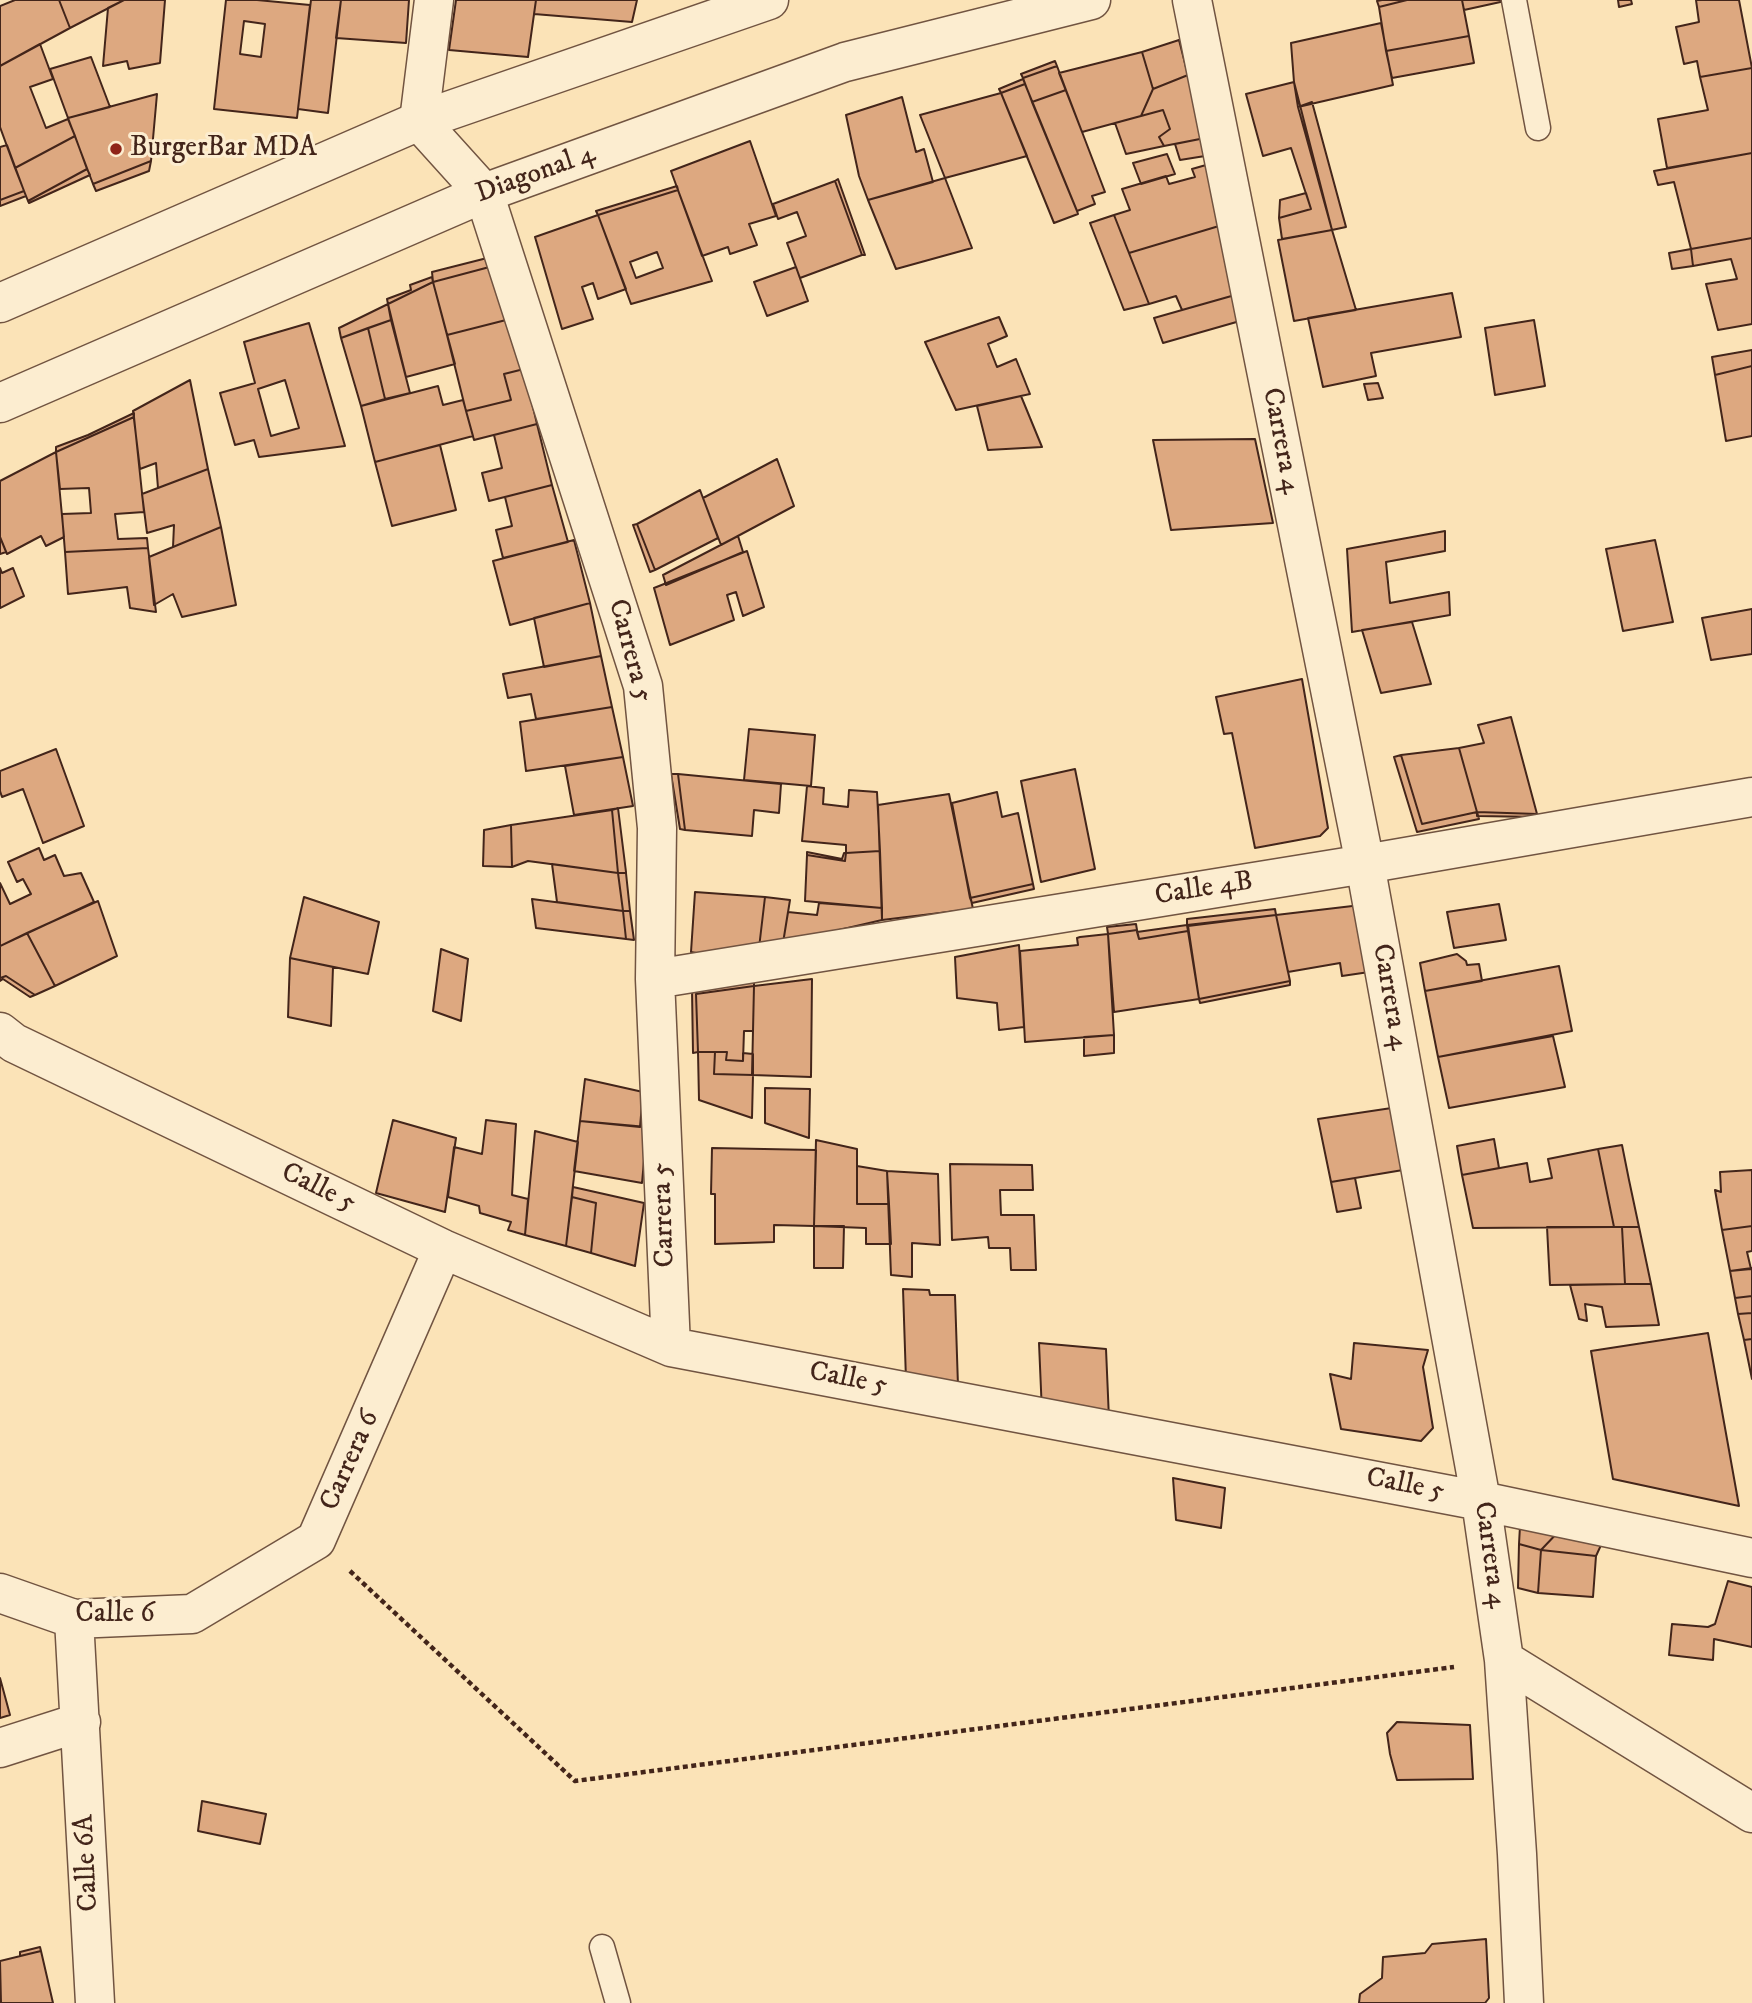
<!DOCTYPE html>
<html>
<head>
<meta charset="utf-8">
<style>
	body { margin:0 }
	canvas { display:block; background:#fbe3b7 }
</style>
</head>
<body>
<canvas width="1752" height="2003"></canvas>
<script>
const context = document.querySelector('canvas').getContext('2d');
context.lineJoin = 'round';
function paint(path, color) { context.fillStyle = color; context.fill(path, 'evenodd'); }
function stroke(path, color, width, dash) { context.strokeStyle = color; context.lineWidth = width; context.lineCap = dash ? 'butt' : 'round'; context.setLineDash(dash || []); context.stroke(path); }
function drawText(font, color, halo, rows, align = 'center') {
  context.font = font + ' "IM FELL DW Pica",serif'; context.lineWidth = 6; context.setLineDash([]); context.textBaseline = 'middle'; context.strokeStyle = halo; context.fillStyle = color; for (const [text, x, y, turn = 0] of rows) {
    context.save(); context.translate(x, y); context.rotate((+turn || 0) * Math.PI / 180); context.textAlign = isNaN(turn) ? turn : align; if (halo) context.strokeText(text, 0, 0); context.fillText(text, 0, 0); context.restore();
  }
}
const building = new Path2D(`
	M15 0H59L70 28 0 66V6Z
	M59 0H124L70 28Z
	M124 0H165L160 63 129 69 127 61 103 66 108 8Z
	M226 0H257L310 5 297 118 214 109ZM244 21 265 24 261 57 240 54Z
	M311 0H341L328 113 298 109Z
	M341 0H409L406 43 336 38Z
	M456 0H536L528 57 449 50Z
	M536 0H637L632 22 534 14Z
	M1382 0H1407L1379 7 1377 1Z
	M1407 0H1462L1469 36 1386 51 1379 7Z
	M1462 0H1504L1505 1 1464 10Z
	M1618 0H1631L1632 4 1619 7Z
	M1696 0H1739L1752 68 1700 77 1697 61 1684 64 1676 27 1699 22Z
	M1381 23 1393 85 1298 107 1294 82 1291 43Z
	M1469 36 1474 63 1392 78 1386 51Z
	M1179 40 1188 75 1153 89 1142 52Z
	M40 44 53 79 30 87 46 128 68 119 75 136 15 168 0 127V66Z
	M1142 52 1153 89 1141 116 1082 132 1059 73Z
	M91 57 110 107 68 118 50 69Z
	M1055 61 1057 66 1023 78 1021 74Z
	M1057 66 1066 90 1032 102 1023 78Z
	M1752 68V153L1667 168 1658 119 1708 110 1700 77Z
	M1188 75 1205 138 1164 146 1159 137 1170 129 1163 110 1141 116 1153 89Z
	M1023 79 1025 84 1001 93 999 89Z
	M1294 82 1332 230 1282 239 1279 218 1311 209 1291 148 1263 156 1246 94Z
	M1025 84 1077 211 1078 214 1054 223 1001 93Z
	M1066 90 1105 192 1092 196 1095 204 1077 211 1032 102Z
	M1001 93 1027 156 945 178 920 115Z
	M157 94 151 161 93 184 68 118Z
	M902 97 916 152 924 149 933 182 868 200 859 176 846 115Z
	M1312 102 1346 227 1332 230 1298 107Z
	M1163 110 1170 129 1159 137 1164 146 1126 154 1115 123Z
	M75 136 87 169 28 201 15 168Z
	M1205 138V156L1180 160 1175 144Z
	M750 141 776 216 749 224 757 245 730 254 728 247 702 256 671 171Z
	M7 145 24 191 0 200V147Z
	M1752 153V238L1691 249 1674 182 1658 185 1654 171Z
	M1167 154 1175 174 1141 184 1133 163Z
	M151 161 149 171 96 191 93 184Z
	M1206 165 1219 226 1129 253 1114 215 1130 210 1122 189 1166 176 1169 184 1195 177 1192 169Z
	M87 169 90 175 29 203 28 201Z
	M945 178 972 248 896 269 868 200Z
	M838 179 865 255H862L835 181Z
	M835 181 862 255 800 278 787 243 806 236 797 212 778 219 773 204Z
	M677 186 678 190 598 215 596 211Z
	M678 190 712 281 631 304 598 215ZM657 252 663 268 636 278 630 262Z
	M24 191 26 196 0 206V200Z
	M1306 193 1311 209 1279 218 1280 200Z
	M598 215 626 289 598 299 593 283 582 287 593 319 562 329 535 237Z
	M1114 215 1149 304 1124 310 1090 223Z
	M1219 226 1235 295 1182 310 1176 296 1149 304 1129 253Z
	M1332 230 1356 310 1294 321 1278 240Z
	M1752 238V324L1718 330 1706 284 1737 279 1731 259 1693 266 1691 249Z
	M1691 249 1693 266 1672 269 1669 253Z
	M495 256 497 265 433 282 432 272Z
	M497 265 510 319 447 335 433 282Z
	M796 267 808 301 767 316 754 282Z
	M432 277 433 282 388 304 387 299 411 290 410 285Z
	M433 282 455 364 406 377 388 304Z
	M1452 293 1461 337 1371 353 1376 376 1323 387 1308 318Z
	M1235 295 1247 319 1163 343 1154 318Z
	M388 304 391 320 341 338 339 328Z
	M999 317 1007 336 988 344 997 367 1016 359 1030 394 956 410 925 342Z
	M510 319 524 369 504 374 511 400 466 411 447 335Z
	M391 320 410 393 385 399 368 328Z
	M1534 320 1545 386 1495 395 1485 328Z
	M309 323 345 446 259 457 254 440 235 445 220 393 255 383 244 342ZM285 380 299 428 271 436 258 389Z
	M368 328 385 399 361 406 341 338Z
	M1752 350V366L1715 375 1712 357Z
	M1752 366V436L1726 441 1715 375Z
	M524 369 537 424 474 440 466 411 511 400 504 374Z
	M190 380 208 469 158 488 156 463 140 469 133 411Z
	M1378 383 1383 398 1368 400 1364 384Z
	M438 386 443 405 463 400 473 436 375 462 361 406Z
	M1021 396 1042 447 988 450 977 406Z
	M134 413V417L56 452V447L88 435Z
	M134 417 144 512 115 514 118 539 147 538 148 548 65 552 62 514 91 513 89 488 60 489 56 452Z
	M537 424 552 485 489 501 482 473 502 468 494 435Z
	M1255 439 1273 523 1171 530 1153 440Z
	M440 445 456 510 392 526 375 462Z
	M56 452 64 537 46 546 41 536 7 554 0 537V481Z
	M777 459 794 506 721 545 703 498Z
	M208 469 221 527 173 547 174 525 147 533 142 494Z
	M552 485 568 542 503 558 496 530 512 526 505 497Z
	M700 490 718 538 655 570 637 524Z
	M637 524 655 570 650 572 633 525Z
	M221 527 236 605 182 617 173 594 154 605 149 557Z
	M1445 531V551L1386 562 1390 603 1449 592 1450 615 1352 632 1347 549Z
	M738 536 743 552 666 585 663 575Z
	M0 537 6 552 0 554Z
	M574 540 590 603 510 625 493 561Z
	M1655 540 1673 622 1623 631 1606 549Z
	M148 548 156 612 130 608 127 587 68 594 65 552Z
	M747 551 764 607 743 616 736 592 727 595 734 620 670 645 654 588Z
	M0 568 2 573 13 568 24 596 0 608Z
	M590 603 601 656 544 667 534 618Z
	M1752 609V654L1711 660 1702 618Z
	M1412 622 1431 684 1381 693 1362 630Z
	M601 656 612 707 536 719 531 694 508 698 503 674Z
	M1302 679 1328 828 1320 836 1255 848 1232 733 1224 734 1216 697Z
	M612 707 623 757 526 771 520 722Z
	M1511 717 1537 814 1477 812 1459 748 1484 743 1478 725Z
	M749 729 815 735 811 786 744 780Z
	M1459 748 1477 812 1422 824 1401 755Z
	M56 749 84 826 43 843 23 789 2 797 0 791V771Z
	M1401 755 1422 824 1477 812 1479 819 1417 832 1394 757Z
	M623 757 633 806 574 815 565 766Z
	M1075 769 1095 869 1041 882 1021 781Z
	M671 774H678L685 830 680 829Z
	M678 774 781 784 779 813 754 810 752 836 685 830Z
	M807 786 824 788 823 804 848 807 849 790 877 792 880 851 846 853V845L802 841Z
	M997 792 1002 817 1018 813 1033 884 970 898 952 803Z
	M949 794 973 909 882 920 878 805Z
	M618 808 626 872V873H618L612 810Z
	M612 810 618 873 528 861 512 867 511 825Z
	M1477 812 1537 814 1538 817 1477 816Z
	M511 825 512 867 483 866 484 830Z
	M39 848 44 860 55 855 64 876 81 873 94 902 0 946V883L10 904 31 894 23 879 17 882 8 862Z
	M880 851 882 908 805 901 807 855 845 861 846 853Z
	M807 852 842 859 844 853H846L845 861 807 855Z
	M552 864 618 873 623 911 557 902Z
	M618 873H626L630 911H623Z
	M1033 884 1034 889 972 903 970 898Z
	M695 892 765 897 759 948 717 957 691 952Z
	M304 897 379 922 368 974 290 958Z
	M765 897 790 900 783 943 759 948Z
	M532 899 623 911 626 939 536 928Z
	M98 901 117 956 55 986 27 933Z
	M819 903 882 908V920L783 943 788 912 817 915Z
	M1499 904 1506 940 1454 948 1447 912Z
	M1361 905 1376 971 1342 976 1340 963 1288 972 1276 915Z
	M1275 909 1276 915 1187 925V919Z
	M623 911H630L634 940 626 939Z
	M1276 915 1290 981 1199 999 1188 926Z
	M1136 924 1137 930 1108 934 1107 927Z
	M1187 925 1188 931 1139 939 1137 932Z
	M1137 930 1139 939 1188 931 1199 999 1114 1012 1108 934Z
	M27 933 55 986 35 995 6 976 0 978V946Z
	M1108 934 1114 1035 1025 1042 1020 951 1078 945 1077 938 1080 937Z
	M1019 945 1024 1027 999 1030 997 1003 957 998 955 957Z
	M441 949 468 959 461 1021 433 1011Z
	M1457 954 1466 961 1467 965 1479 964 1482 981 1425 991 1420 963Z
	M290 958 333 967 331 1026 288 1017Z
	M1559 966 1572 1031 1438 1057 1425 991Z
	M6 976 35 995 30 997 3 979 0 981V978Z
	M812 979 811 1077 752 1075 754 986Z
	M1290 981V985L1200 1003 1199 999Z
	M754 982V986L696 994 698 1052 693 1053 692 990Z
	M754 986 753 1031H744L743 1061 726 1060 727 1052H698L696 994Z
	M1114 1035V1053L1084 1056V1037Z
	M1553 1036 1565 1087 1449 1108 1438 1057Z
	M698 1052H715L714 1074 753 1075 752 1118 699 1100Z
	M715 1052H727L726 1060 743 1061V1053L753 1054V1075L714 1074Z
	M585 1079 643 1092 640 1127 580 1121Z
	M765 1088 810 1089 809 1138 765 1123Z
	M1405 1106 1409 1169 1331 1182 1318 1119Z
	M393 1120 456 1138 445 1212 376 1193Z
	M486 1120 516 1124 512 1195 528 1199 525 1235 508 1230 511 1222 480 1213 479 1206 448 1197 454 1147 482 1154Z
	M580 1121 647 1127 642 1183 574 1171Z
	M535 1131 578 1142 566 1246 525 1235Z
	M1494 1139 1499 1168 1462 1175 1457 1146Z
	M816 1140 857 1149V1204H889L891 1244H866V1228L814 1226Z
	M1622 1145 1629 1180 1639 1227H1614L1598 1149Z
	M712 1148 816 1150 814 1226 774 1225V1242L715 1244V1194H711Z
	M1598 1149 1614 1227 1473 1228 1462 1175 1527 1163 1530 1182 1552 1178 1548 1159Z
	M950 1164 1032 1165 1033 1190H1000L1001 1215H1034L1036 1270H1011L1010 1248H989L988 1237 952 1240Z
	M857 1166 887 1171 889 1204H857Z
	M1752 1170V1226L1722 1230 1715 1190 1721 1192 1720 1172Z
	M887 1171 938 1174 940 1245 912 1243V1277L891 1275Z
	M1355 1178 1361 1208 1337 1212 1331 1182Z
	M573 1187 644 1203 635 1266 591 1253 596 1203 572 1197Z
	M572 1197 596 1203 591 1253 566 1246Z
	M814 1226H844L843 1268H814Z
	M1752 1226V1251L1747 1252 1751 1269 1730 1271 1722 1230Z
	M1547 1227H1622L1625 1284 1550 1285Z
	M1622 1227H1639L1651 1284H1625Z
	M1752 1268V1296L1735 1298 1730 1271Z
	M1625 1284H1651L1659 1325 1606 1327 1602 1307 1585 1304 1587 1321 1579 1319 1570 1285Z
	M903 1289 929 1290 930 1295H955L958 1386 906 1380Z
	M1752 1296V1313L1738 1314 1735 1298Z
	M1752 1313V1339L1744 1340 1738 1314Z
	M1708 1333 1739 1506 1613 1479 1591 1351Z
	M1752 1339V1379L1744 1340Z
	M1039 1343 1106 1349 1109 1419 1042 1413Z
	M1354 1343 1428 1350 1423 1367 1433 1428 1421 1441 1341 1429 1330 1374 1351 1379Z
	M1173 1478 1225 1488 1221 1528 1176 1520Z
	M1520 1526 1561 1529 1541 1550 1519 1544Z
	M1561 1529 1602 1543 1596 1556 1541 1550Z
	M1519 1544 1541 1550 1538 1593 1518 1588Z
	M1541 1550 1596 1556 1593 1597 1538 1593Z
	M1728 1581 1752 1587V1647L1714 1639 1713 1660 1669 1655 1672 1624 1708 1627 1715 1624Z
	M0 1678 10 1715 0 1718Z
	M1397 1722 1470 1725 1473 1779 1397 1780 1390 1754 1387 1733Z
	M202 1801 266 1814 260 1844 198 1831Z
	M1486 1939 1489 1998 1485 2003H1359L1360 1994 1382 1978 1383 1957 1425 1953 1432 1944Z
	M40 1947 41 1951 20 1956V1952Z
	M41 1951 53 2003H1L0 1961Z`);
const path = new Path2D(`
	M350 1571 575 1781 1454 1667`);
const service = new Path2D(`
	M1514 0 1538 128
	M602 1947 618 2003`);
const minor = new Path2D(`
	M434 0 419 121 484 193 643 686 657 828 655 979 671 1347
	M1192 0 1365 864 1481 1501 1504 1660 1517 1854 1524 2003
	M655 979 1365 864 1752 797
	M0 1032 14 1043 443 1249 671 1347 1481 1501 1752 1558
	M0 1593 74 1619 192 1614 316 1540 443 1249
	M74 1619 95 2003
	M1504 1660 1752 1813
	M0 1748 81 1722`);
const tertiary = new Path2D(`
	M0 303 419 121 769 0
	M0 403 484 193 845 62 1091 0`);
const markers = [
	[116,149,7,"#8f2418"]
];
const poiNames = [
	["BurgerBar MDA",130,149]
];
const streetNames = [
	["Diagonal 4",536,175,-20],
	["Carrera 4",1280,441,79],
	["Carrera 5",629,651,75],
	["Calle 4B",1204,890,-9],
	["Carrera 4",1389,997,80],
	["Calle 5",318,1189,26],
	["Carrera 5",665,1215,-92],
	["Calle 5",848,1380,11],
	["Carrera 6",351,1461,-66],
	["Calle 5",1405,1486,11],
	["Carrera 4",1489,1555,82],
	["Calle 6",115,1615],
	["Calle 6A",88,1863,-93]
];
paint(building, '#dda880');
stroke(building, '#43251a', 2);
stroke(service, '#715441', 27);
stroke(minor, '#715441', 41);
stroke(tertiary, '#715441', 41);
stroke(path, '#43251a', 4.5, [5, 3.5]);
stroke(service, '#fcedd0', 24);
stroke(minor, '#fcedd0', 38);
stroke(tertiary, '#fcedd0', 38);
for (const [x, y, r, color] of markers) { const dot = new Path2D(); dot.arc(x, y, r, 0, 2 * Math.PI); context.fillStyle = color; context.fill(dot); stroke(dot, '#fcedd0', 2.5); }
drawText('28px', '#43251a', '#fcedd0', poiNames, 'left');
drawText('28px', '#43251a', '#fcedd0', streetNames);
</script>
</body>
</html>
